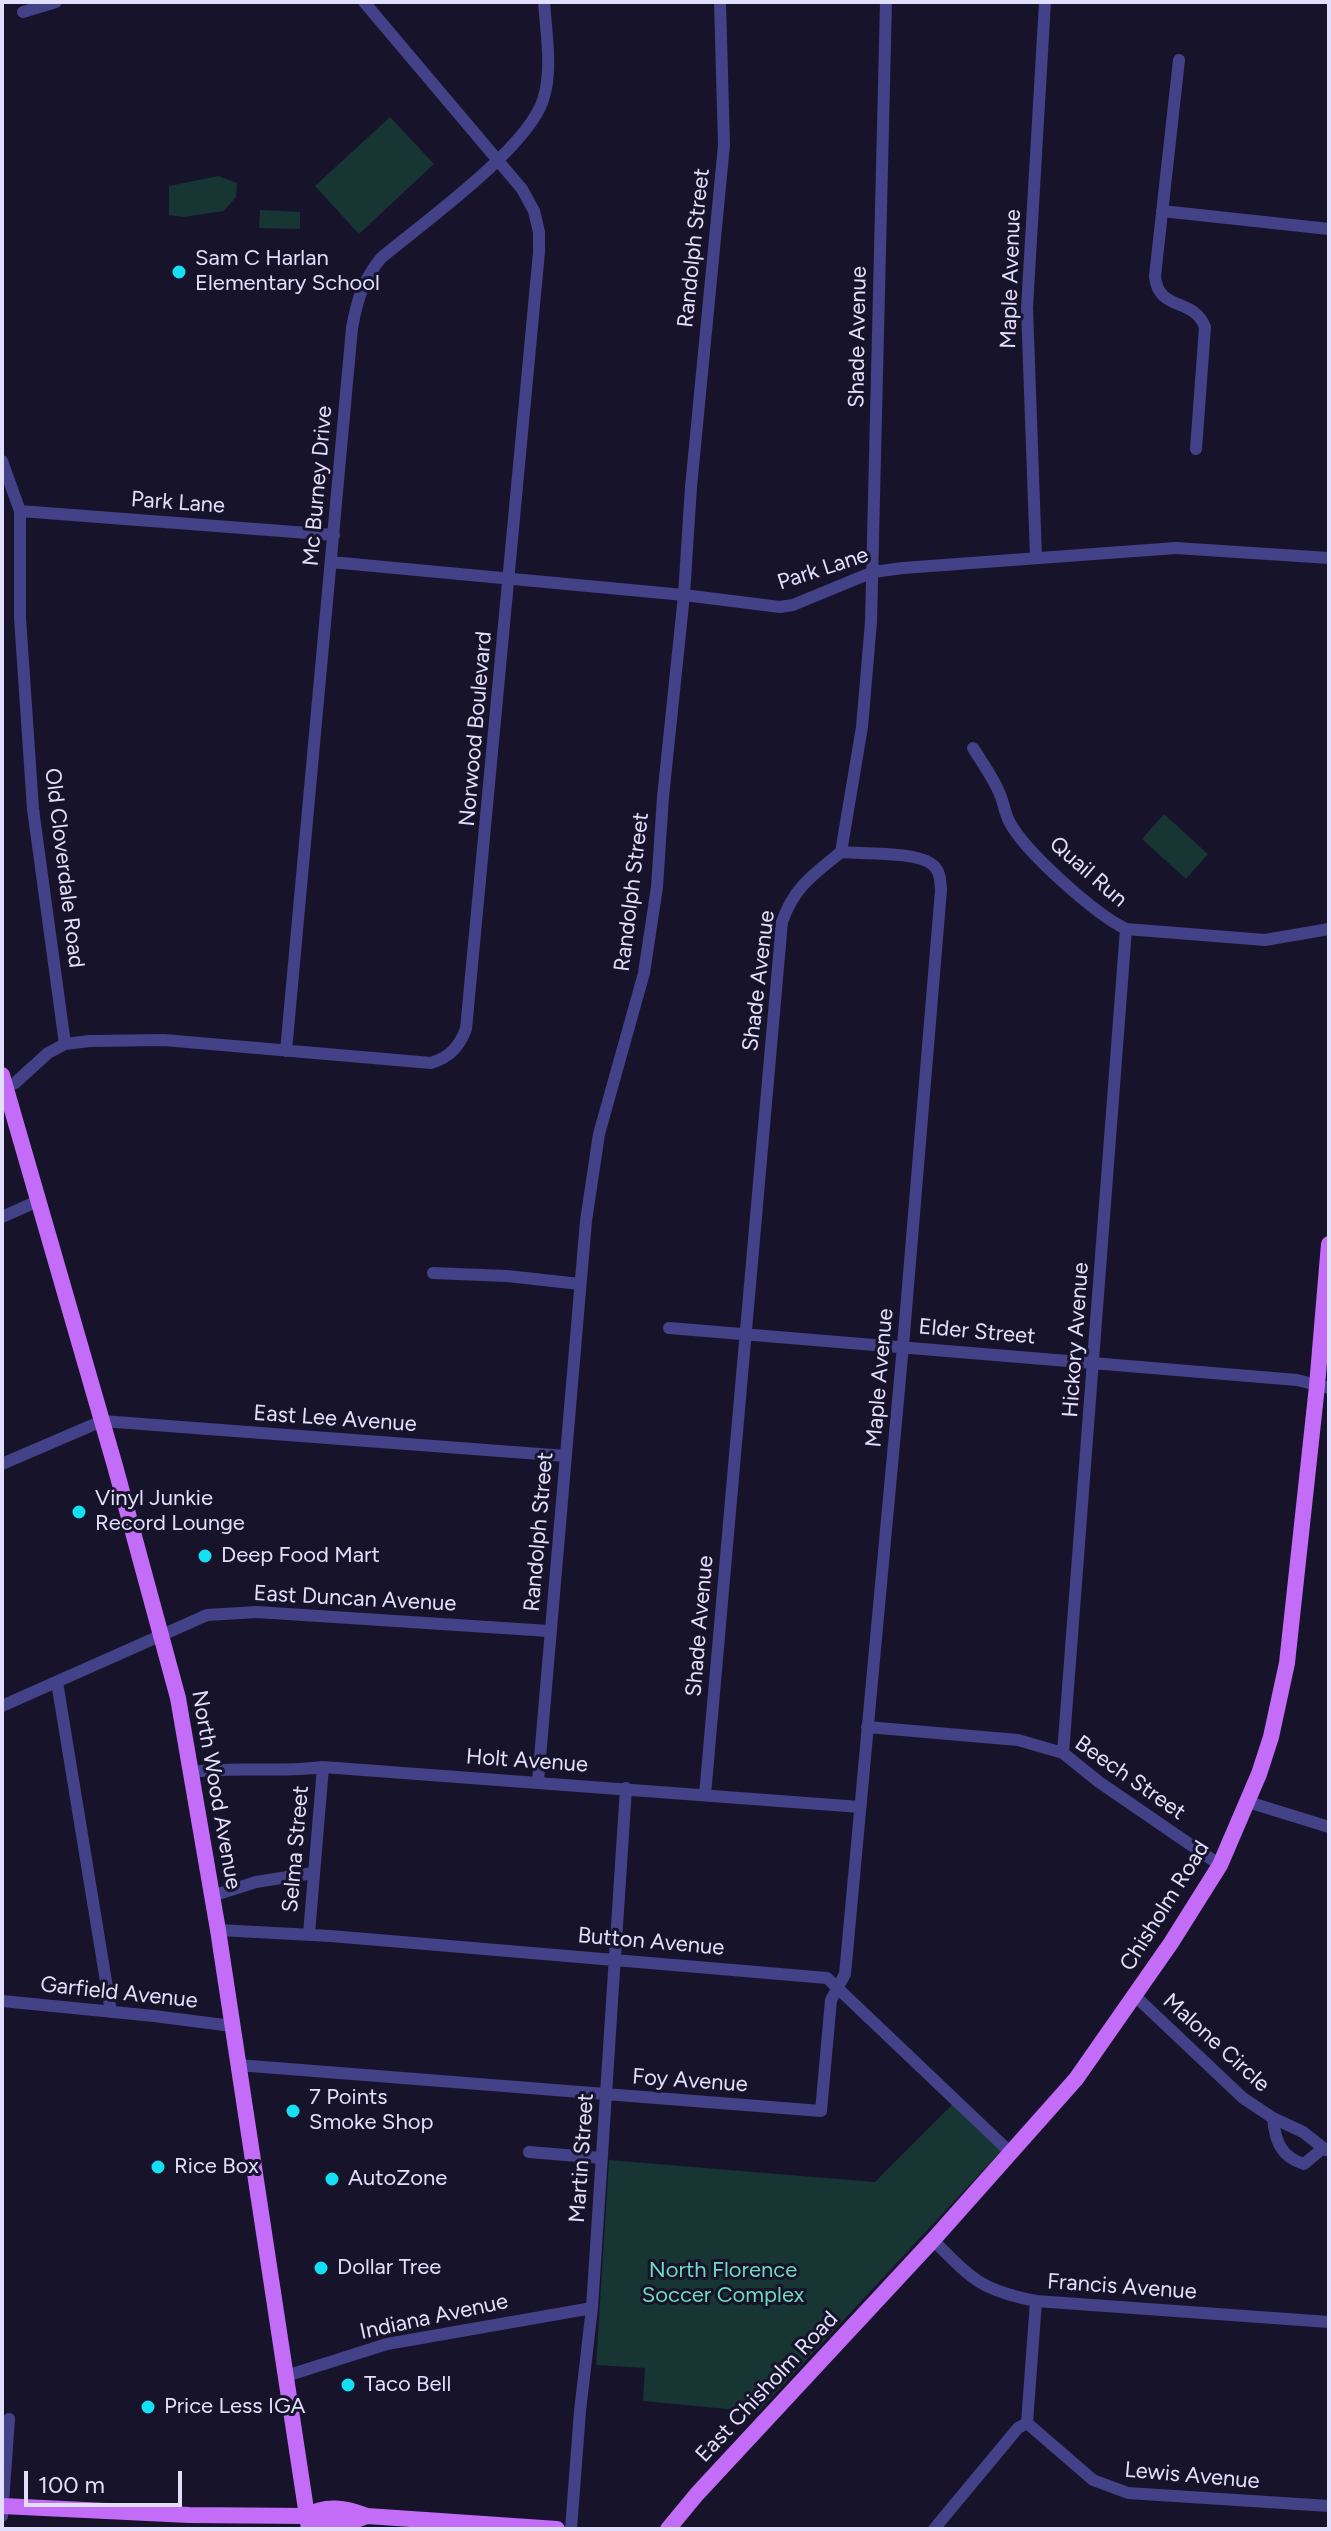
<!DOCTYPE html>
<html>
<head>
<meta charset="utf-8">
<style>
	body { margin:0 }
	#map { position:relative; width:1331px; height:2531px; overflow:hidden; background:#17132b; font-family:Figtree,sans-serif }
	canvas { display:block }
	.frame { position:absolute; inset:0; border:4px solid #e2dffd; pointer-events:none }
	.scale { position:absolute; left:24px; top:2471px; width:158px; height:36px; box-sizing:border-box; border:4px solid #e2dffd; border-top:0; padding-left:10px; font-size:24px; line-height:28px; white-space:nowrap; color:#e2dffd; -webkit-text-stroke:6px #17132b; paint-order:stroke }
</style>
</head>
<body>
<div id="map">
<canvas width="1331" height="2531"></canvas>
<div class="frame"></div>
<div class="scale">100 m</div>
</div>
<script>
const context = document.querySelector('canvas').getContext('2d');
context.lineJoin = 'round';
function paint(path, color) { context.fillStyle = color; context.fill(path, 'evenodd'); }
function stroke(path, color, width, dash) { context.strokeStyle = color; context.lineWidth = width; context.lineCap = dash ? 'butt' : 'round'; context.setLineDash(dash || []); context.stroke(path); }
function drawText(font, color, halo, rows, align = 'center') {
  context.font = font + ' Figtree,sans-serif'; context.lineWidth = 6; context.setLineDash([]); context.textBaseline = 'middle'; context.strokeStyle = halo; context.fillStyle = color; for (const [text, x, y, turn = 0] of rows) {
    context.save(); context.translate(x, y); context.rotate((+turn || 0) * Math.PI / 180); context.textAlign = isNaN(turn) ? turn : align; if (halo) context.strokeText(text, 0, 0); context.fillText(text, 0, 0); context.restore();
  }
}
const green = new Path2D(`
	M390 117 434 164 359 234 315 186Z
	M218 176 237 183 236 197 224 211 183 217 169 215V186Z
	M260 210 300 212V229L259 228Z
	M1164 814 1208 854 1186 879 1142 839Z
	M953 2104 1002 2150 758 2412 643 2401 645 2368 596 2365 609 2160 875 2182Z`);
const minor = new Path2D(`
	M23 12 56 2
	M1179 60 1155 276C1158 312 1194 297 1205 327L1196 449
	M1162 211 1329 229
	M2 461 20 511V618L33 809 65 1044
	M20 511 334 535
	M1036 558 1027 308 1045 2
	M331 562 684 595 780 607 793 605 873 572 903 568 1176 548 1329 558
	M973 748C983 764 995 780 1001 797 1004 805 1005 813 1009 821 1024 851 1095 914 1126 929L1265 940 1329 929
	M286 1051 352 328C357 300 363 280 381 258 423 223 527 149 543 100 553 70 546 33 544 2
	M5 1087 15 1083 48 1053 65 1044 90 1041 164 1040 431 1063C450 1057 459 1047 466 1029L539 252V232L534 211 522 189 364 2
	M2 1217 38 1201
	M433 1273 507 1276 580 1284
	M669 1328 1297 1380 1329 1388
	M2 1464 102 1421 566 1456
	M57 1682 111 2012
	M2 1706 207 1615 257 1612 549 1631
	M867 1727 1018 1740 1063 1753 1099 1782 1220 1865
	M1063 1753 1126 929
	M191 1772C235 1766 279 1773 323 1767L860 1807
	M538 1781 586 1221 599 1134 644 973 657 887 663 797 684 595 691 487 724 145 720 2
	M705 1795 782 922C794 887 813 875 841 852L862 727 871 622 886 2
	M1248 1802 1329 1827
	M212 1896 256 1882 313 1873
	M218 1930 331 1936 827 1978 1011 2153
	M309 1934 323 1767
	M1134 1995 1243 2098 1273 2118C1275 2141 1281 2157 1304 2164L1322 2149
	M2 2001 154 2016 232 2026
	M238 2065 821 2111 831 2000 845 1974 903 1346 941 890C940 882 941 873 934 866 919 851 863 854 841 852
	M1273 2118 1303 2132 1326 2150
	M529 2152 602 2158
	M933 2240C972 2279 980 2290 1036 2301L1329 2322
	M286 2376 387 2344 592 2308
	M1027 2423 1093 2480 1128 2493 1329 2506
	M2 2516 9 2419
	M571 2529 580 2411 592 2308 626 1788
	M934 2529 1018 2428 1027 2423 1036 2301`);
const major = new Path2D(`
	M2 1075 115 1466 178 1698 218 1930 309 2529
	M2 2506 189 2515 306 2516C327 2526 346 2525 367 2516
	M306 2516C326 2504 346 2508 367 2516L557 2529
	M668 2529 697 2494 933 2240 1076 2079 1171 1943 1220 1865 1259 1774 1271 1737 1287 1663 1317 1386 1329 1244`);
const markers = [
	[179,272,8,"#15dff3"],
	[79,1512,8,"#15dff3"],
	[205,1556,8,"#15dff3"],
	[293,2111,8,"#15dff3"],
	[158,2167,8,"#15dff3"],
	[332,2179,8,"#15dff3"],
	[321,2268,8,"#15dff3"],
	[348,2385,8,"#15dff3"],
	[148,2407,8,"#15dff3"]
];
const streetNames = [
	["Randolph Street",694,248,-84],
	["Maple Avenue",1011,279,-88],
	["Shade Avenue",858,337,-89],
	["Mc Burney Drive",318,486,-85],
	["Park Lane",178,503,4],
	["Park Lane",823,569,-18],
	["Norwood Boulevard",476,729,-85],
	["Old Cloverdale Road",64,868,83],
	["Quail Run",1088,872,41],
	["Randolph Street",632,892,-83],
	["Shade Avenue",759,981,-83],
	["Elder Street",977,1332,5],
	["Hickory Avenue",1076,1340,-86],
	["Maple Avenue",880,1378,-85],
	["East Lee Avenue",335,1419,4],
	["Randolph Street",539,1532,-85],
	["East Duncan Avenue",355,1599,3],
	["Shade Avenue",700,1626,-85],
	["Holt Avenue",527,1761,4],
	["Beech Street",1130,1778,35],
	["North Wood Avenue",216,1790,80],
	["Selma Street",296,1849,-85],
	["Chisholm Road",1165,1906,-58],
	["Button Avenue",651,1942,5],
	["Garfield Avenue",119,1993,6],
	["Malone Circle",1216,2043,42],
	["Foy Avenue",690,2081,4],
	["Martin Street",582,2158,-86],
	["Francis Avenue",1122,2287,4],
	["Indiana Avenue",434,2317,-12],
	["East Chisholm Road",767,2387,-47],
	["Lewis Avenue",1192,2476,5]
];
const poiNames = [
	["Sam C Harlan",195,259],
	["Elementary School",195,284],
	["Vinyl Junkie",95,1499],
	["Record Lounge",95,1524],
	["Deep Food Mart",221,1556],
	["7 Points",309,2098],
	["Smoke Shop",309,2123],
	["Rice Box",174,2167],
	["AutoZone",348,2179],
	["Dollar Tree",337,2268],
	["Taco Bell",364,2385],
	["Price Less IGA",164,2407]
];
const parkNames = [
	["North Florence",723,2271],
	["Soccer Complex",723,2296]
];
paint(green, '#163533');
stroke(minor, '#434187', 12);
stroke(major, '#c26cf7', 16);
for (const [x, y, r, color] of markers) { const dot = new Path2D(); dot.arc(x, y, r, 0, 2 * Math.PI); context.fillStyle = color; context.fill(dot); stroke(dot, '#17132b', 3); }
drawText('22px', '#e2dffd', '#17132b', streetNames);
drawText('22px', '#e2dffd', '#17132b', poiNames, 'left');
drawText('22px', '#6ddbbf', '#17132b', parkNames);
</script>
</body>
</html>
